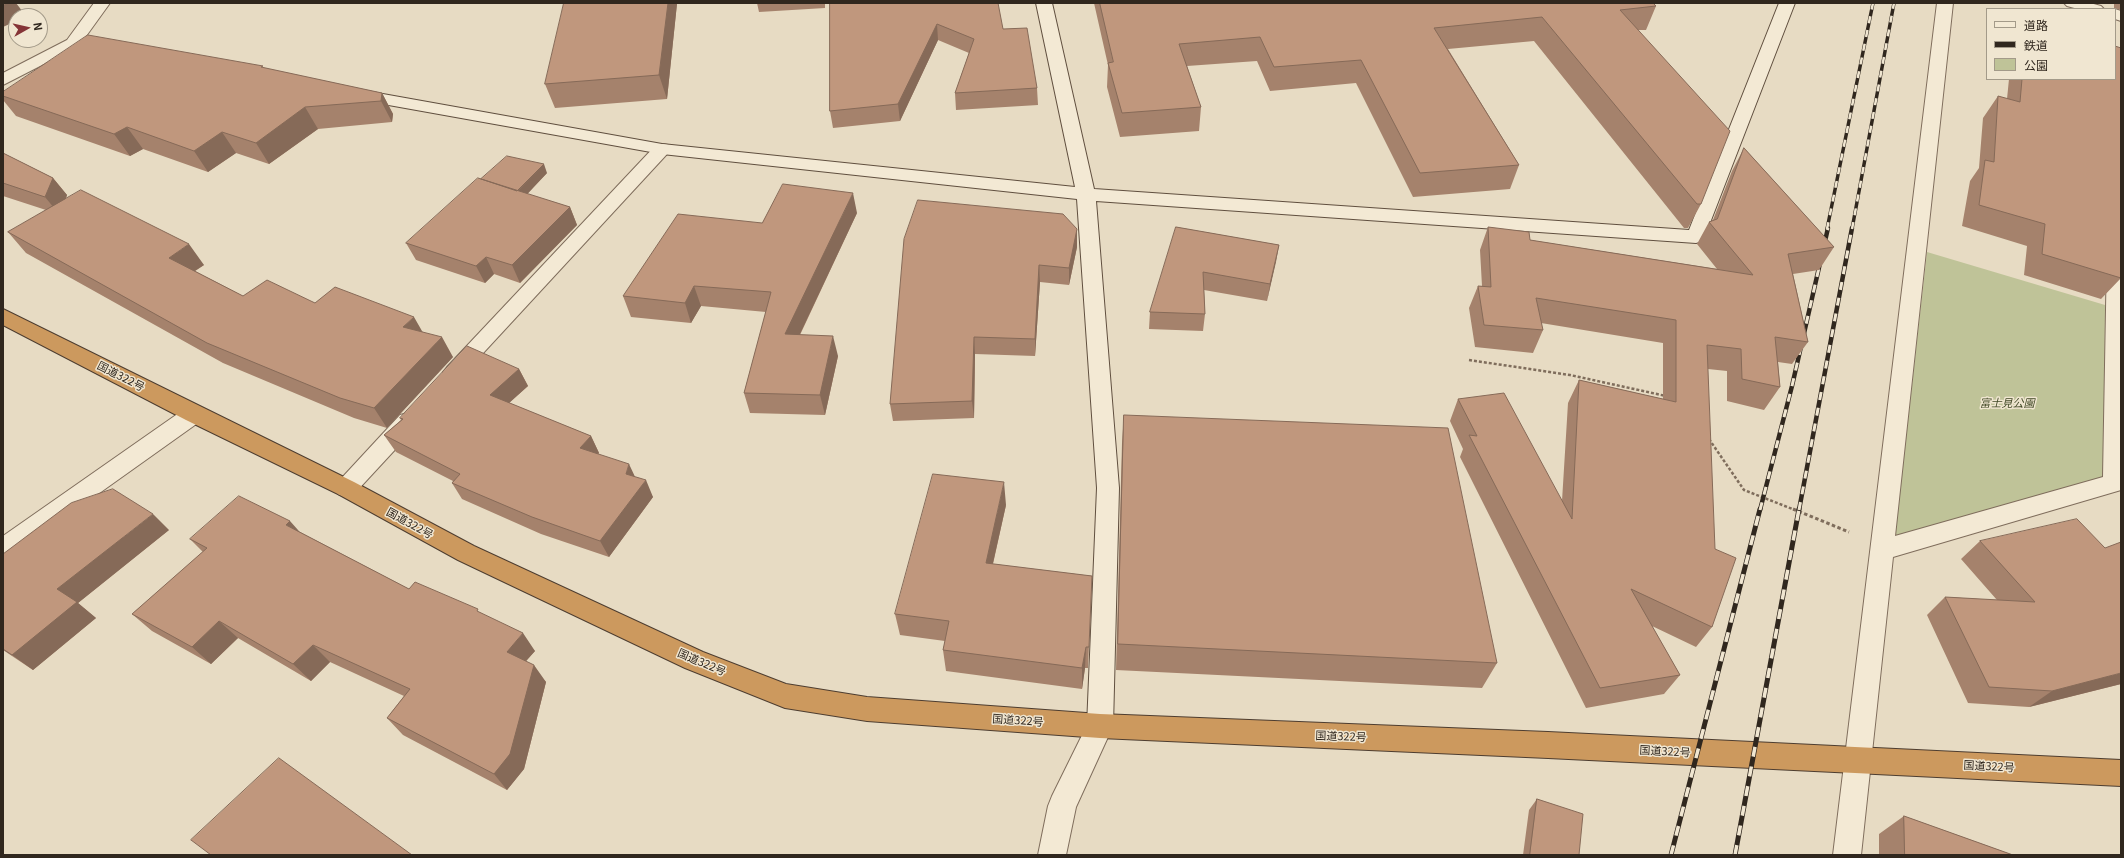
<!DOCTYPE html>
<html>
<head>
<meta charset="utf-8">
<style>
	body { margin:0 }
	#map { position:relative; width:2124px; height:858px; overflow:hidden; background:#e7dbc3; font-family:Georgia,"Noto Sans JP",serif }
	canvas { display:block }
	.frame { position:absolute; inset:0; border:4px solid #30271e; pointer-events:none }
	.legend { position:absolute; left:1986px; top:8px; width:130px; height:72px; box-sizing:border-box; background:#f0e6d1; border:1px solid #a39a89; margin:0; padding:5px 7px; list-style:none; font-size:12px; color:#30271e }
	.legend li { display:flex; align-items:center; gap:8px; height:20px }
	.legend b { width:20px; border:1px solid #a39a89 }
	.north { position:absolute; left:8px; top:8px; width:40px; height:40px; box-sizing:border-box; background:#f0e6d1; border:1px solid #a39a89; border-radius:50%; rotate:82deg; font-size:11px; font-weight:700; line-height:16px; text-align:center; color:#30271e }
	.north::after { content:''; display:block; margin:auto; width:14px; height:18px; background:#853437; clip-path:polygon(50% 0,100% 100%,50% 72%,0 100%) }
</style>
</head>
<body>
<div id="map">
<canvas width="2124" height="858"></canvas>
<div class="frame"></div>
<ul class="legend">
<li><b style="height:5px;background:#f3e9d4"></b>道路</li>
<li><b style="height:5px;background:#30271e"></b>鉄道</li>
<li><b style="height:11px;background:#bfc398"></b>公園</li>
</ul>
<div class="north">N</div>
</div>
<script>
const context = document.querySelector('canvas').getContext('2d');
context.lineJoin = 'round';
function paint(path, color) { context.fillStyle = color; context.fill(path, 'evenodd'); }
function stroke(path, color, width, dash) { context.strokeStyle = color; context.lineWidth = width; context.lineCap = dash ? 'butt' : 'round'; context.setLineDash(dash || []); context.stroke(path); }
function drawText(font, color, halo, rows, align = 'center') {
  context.font = font + ' Georgia,"Noto Sans JP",serif'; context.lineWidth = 3; context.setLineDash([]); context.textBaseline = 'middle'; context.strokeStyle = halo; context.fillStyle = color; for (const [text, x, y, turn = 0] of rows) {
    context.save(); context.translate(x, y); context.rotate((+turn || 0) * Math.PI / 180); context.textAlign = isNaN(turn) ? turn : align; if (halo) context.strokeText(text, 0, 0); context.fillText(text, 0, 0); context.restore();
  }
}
const green = new Path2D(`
	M1927 252 2105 305 2104 478 1895 536Z`);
const pathFar1 = new Path2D(`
	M1469 360 1570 375 1666 396
	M1709 439 1744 490 1795 510`);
const path = new Path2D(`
	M1793 509 1849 532`);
const lane = new Path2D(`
	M1100 714 1109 717 1113 726 1076 807 1066 855H1038L1048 806 1052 796 1091 717Z`);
const street = new Path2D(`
	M94 3H110L79 46 3 85V73L67 40Z
	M1937 3H1953L1895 536 2103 477 2107 253 2110 248H2121V490L1893 557 1861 855H1833Z
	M2064 3H2090L2101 6 2104 9H2078L2067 6Z
	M2115 9 2121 11V21L2115 19Z
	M662 144 668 145 671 149 668 153 461 377 454 380 447 377 443 372 447 367 656 145Z
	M194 406 202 408 205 414 202 420 11 556 3 559V536L186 408Z
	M408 413 416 415 419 421 416 427 354 494 346 497 338 494 335 488 338 482 400 415Z`);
const secondary = new Path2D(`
	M1036 3H1052L1094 189 1689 230 1779 3H1795L1703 241 1696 243 1096 201 1119 488 1113 726 1109 735 1100 738 1091 735 1087 726 1097 488 1077 199 662 154 355 99 349 98 347 94 349 90 355 89 662 144 1075 187Z`);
const highway = new Path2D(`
	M3 309 354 482 474 546 703 652 786 684 867 697 1100 714 1548 732 2121 760V786L1548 758 1100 738 867 721 785 708 685 668 458 560 338 494 186 420 3 325Z`);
const railFar2 = new Path2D(`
	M1827 229 1873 3
	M1852 229 1894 3`);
const railFar1 = new Path2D(`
	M1760 510 1792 386 1828 228
	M1799 510 1852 228`);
const rail = new Path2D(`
	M1671 855 1760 509
	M1735 855 1799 509`);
const wall = new Path2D(`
	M564 3H677L667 99 555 108 545 84Z
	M757 3H825V8L759 12Z
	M830 3 1003 29 1037 88 1038 105 956 110 955 93 969 53 938 40 900 121 833 128 830 111Z
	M1094 3H1653L1656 6 1646 30H1638L1701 204 1688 228H1684L1534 41 1448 49 1519 165 1510 189 1413 197 1356 83 1270 91 1257 61 1187 66 1201 107 1199 131 1120 137 1107 87 1108 65Z
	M2114 3H2121V10L2114 8Z
	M264 68 382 93 393 114 392 122 318 129 269 164 236 153 208 172 143 149 130 156 16 116 3 100V92Z
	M2009 79H2115L2121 278 2101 299 2024 275 2027 246 1962 226 1970 181 1979 168 1983 118 1998 96 2007 99Z
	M1744 148 1834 247 1819 270 1793 274 1808 342 1792 364 1778 362 1780 387 1764 410 1727 401V371L1708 369 1712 627 1696 647 1652 626 1680 675 1664 694 1586 708 1460 457 1463 449 1450 421 1458 399 1562 501 1568 403 1579 380 1663 399V343L1541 323 1543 330 1533 353 1475 347 1469 308 1478 286H1482L1480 250 1488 227 1530 240 1717 269 1697 244 1709 222 1713 220 1732 171Z
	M3 153 53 178 67 195 66 199 204 265 195 271 243 296 315 303 423 332 453 357 387 428 354 418 223 363 26 253 8 232 46 210 3 196Z
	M547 173 527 194 570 207 577 225 520 283 494 274 485 283 416 260 406 243 481 179Z
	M857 213 800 335 838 356 825 415 750 413 744 393 766 312 701 306 691 323 631 317 623 296Z
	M1176 227 1279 245 1267 301 1204 290 1205 314 1203 331 1149 329 1150 312Z
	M1077 229V247L1069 285 1040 282 1035 356 975 354 974 418 893 421 890 404Z
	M519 369 528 386 509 403 591 436 599 453 598 454 635 477 653 497 609 557 541 534 462 499 452 483 453 481 396 452 384 435 401 420 400 418Z
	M1124 415 1497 663 1482 688 1116 670 1122 443Z
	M1006 505 993 564 1092 576 1088 668H1085L1082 689 946 671 943 650 945 641 900 635 895 614Z
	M169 530 78 603 96 618 33 670 3 650V554Z
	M300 532 409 589 481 613 535 651 526 661 546 682 524 769 507 790 403 735 387 718 404 696 330 662 311 681 238 638 211 664 152 631 132 614 203 552 190 539Z
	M1980 541 2121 684 2029 707 1968 703 1927 615 1945 597 1997 600 1961 559Z
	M1537 799 1579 855H1523L1529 810Z
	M1904 816 2013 855H1879V834Z`);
const shadedWall = new Path2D(`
	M6 3H16L26 16H16V21L3 27V5Z
	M668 3H677V4L667 99 659 75Z
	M937 24 938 40 900 121 898 104Z
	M382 93 393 114 392 122 381 101Z
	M305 107 318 129 269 164 256 143Z
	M127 127 143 149 130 156 114 134Z
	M222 132 236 153 208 172 194 151Z
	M544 164 547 173 518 204 514 195Z
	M53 178 67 195 59 214 45 197Z
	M853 193 857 213 790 355 785 334Z
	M570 207 577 225 520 283 512 265Z
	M1077 229V247L1069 285V268Z
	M189 244 204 265 184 278 169 258Z
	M1279 245 1276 262 1267 301 1270 284Z
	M486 257 494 274 485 283 476 266Z
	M1039 265 1040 282 1035 356V339Z
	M694 286 701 306 691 323 685 303Z
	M414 317 426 338 403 327Z
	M833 336 838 356 825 415 820 395Z
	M442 337 453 357 387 428 374 408Z
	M974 337 975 354 974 418 972 401Z
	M519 369 528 386 499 412 490 395Z
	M591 436 599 453 588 465 580 448Z
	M629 464 637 481 626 474Z
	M646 480 653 497 609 557 600 541Z
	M1004 482 1006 505 988 585 986 563Z
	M153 514 169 530 78 603 96 618 33 670 12 655 57 589Z
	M290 521 306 539 286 525Z
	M219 621 238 638 211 664 192 647Z
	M523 633 535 651 519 669 507 652Z
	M313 645 330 662 311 681 293 664Z
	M1086 647 1085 668 1082 689V668Z
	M534 665 546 682 524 769 507 790 494 774Z
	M2121 673V684L2029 707 2052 691Z`);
const building = new Path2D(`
	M564 3H668L659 75 545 84Z
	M830 3H998L1003 29 1027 28 1037 88 955 93 974 39 937 24 898 104 830 111Z
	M1100 3H1653L1656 6 1620 10 1730 131 1701 204H1697L1542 17 1434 28 1519 165 1420 173 1361 60 1274 67 1260 37 1179 44 1201 107 1122 113 1108 63 1113 62Z
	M88 35 263 66 261 67 382 93 381 101 305 107 256 143 222 132 194 151 127 127 114 134 3 96V92Z
	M2115 46 2121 48V278L2042 254 2045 224 1979 205 1985 160 1994 162 1998 96 2020 102 2022 79H2115Z
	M1744 148 1834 247 1788 254 1808 342 1775 337 1780 387 1742 379 1741 349 1707 345 1715 549 1736 558 1712 627 1631 589 1680 675 1600 688 1469 435 1477 436 1458 399 1504 393 1572 519 1579 380 1676 402V320L1536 298 1543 330 1484 325 1478 286 1491 287 1488 227 1529 232 1530 240 1753 275 1709 222 1717 219Z
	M3 153 53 178 45 197 3 183Z
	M507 156 544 164 517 191 481 179Z
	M478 178 570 207 512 265 486 257 476 266 406 243Z
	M783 184 853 193 785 334 833 336 820 395 744 393 771 292 694 286 685 303 623 296 678 214 762 223Z
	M81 190 189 244 169 258 243 296 267 280 315 303 335 287 414 317 403 327 442 337 374 408 340 398 207 343 8 232Z
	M918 200 1063 214 1077 229 1069 268 1039 265 1035 339 974 337 972 401 890 404 904 239Z
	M1176 227 1279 245 1270 284 1203 272 1205 314 1150 312Z
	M467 346 519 369 490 395 591 436 580 448 629 464 626 474 646 480 600 541 532 517 452 483 460 474 384 435 403 419 400 418Z
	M1124 415 1448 428 1497 663 1118 644Z
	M933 474 1004 482 986 563 1092 576 1089 647H1086L1082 668 943 650 949 621 895 614Z
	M113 489 153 514 57 589 77 602 12 655 3 649V554L71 503Z
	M239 496 290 521 286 525 409 589 415 582 478 609 477 611 523 633 507 652 534 665 510 754 494 774 387 718 410 689 313 645 293 664 219 621 192 647 132 614 207 548 190 539Z
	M2077 519 2105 548 2121 542V673L2052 691 1989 687 1945 597 2035 602 1980 541Z
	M279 758 412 855H211L191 840Z
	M1537 799 1583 814 1579 855H1530Z
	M1904 816 2013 855H1905Z`);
const streetNames = [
	["国道322号",121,376,27],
	["国道322号",410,523,29],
	["国道322号",702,662,23],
	["国道322号",1018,720,4],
	["国道322号",1341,736,2],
	["国道322号",1665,751,3],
	["国道322号",1989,766,3]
];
const parkNames = [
	["富士見公園",2007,403]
];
paint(green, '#bfc398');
stroke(lane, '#7f6d5c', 2);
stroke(street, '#7f6d5c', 2);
stroke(secondary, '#604f3f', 2);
stroke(highway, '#4d3d30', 2);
stroke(pathFar1, '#7f6d5c', 2.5, [3, 2]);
stroke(path, '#7f6d5c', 3, [3.5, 2.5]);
paint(lane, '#f3e9d4');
paint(street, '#f3e9d4');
paint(secondary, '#f3e9d4');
paint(highway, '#cc995e');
stroke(railFar2, '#30271e', 3.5);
stroke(railFar1, '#30271e', 4.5);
stroke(rail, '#30271e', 5);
stroke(railFar2, '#f0e6d1', 2.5, [7]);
stroke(railFar1, '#f0e6d1', 3, [8]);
stroke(rail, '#f0e6d1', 3.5, [10]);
paint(wall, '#a5826c');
paint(shadedWall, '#866a58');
paint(building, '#c0977d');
stroke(building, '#866a58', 1);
drawText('11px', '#30271e', '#f0e6d1', streetNames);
drawText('italic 11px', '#424a27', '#f0e6d1', parkNames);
</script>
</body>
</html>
